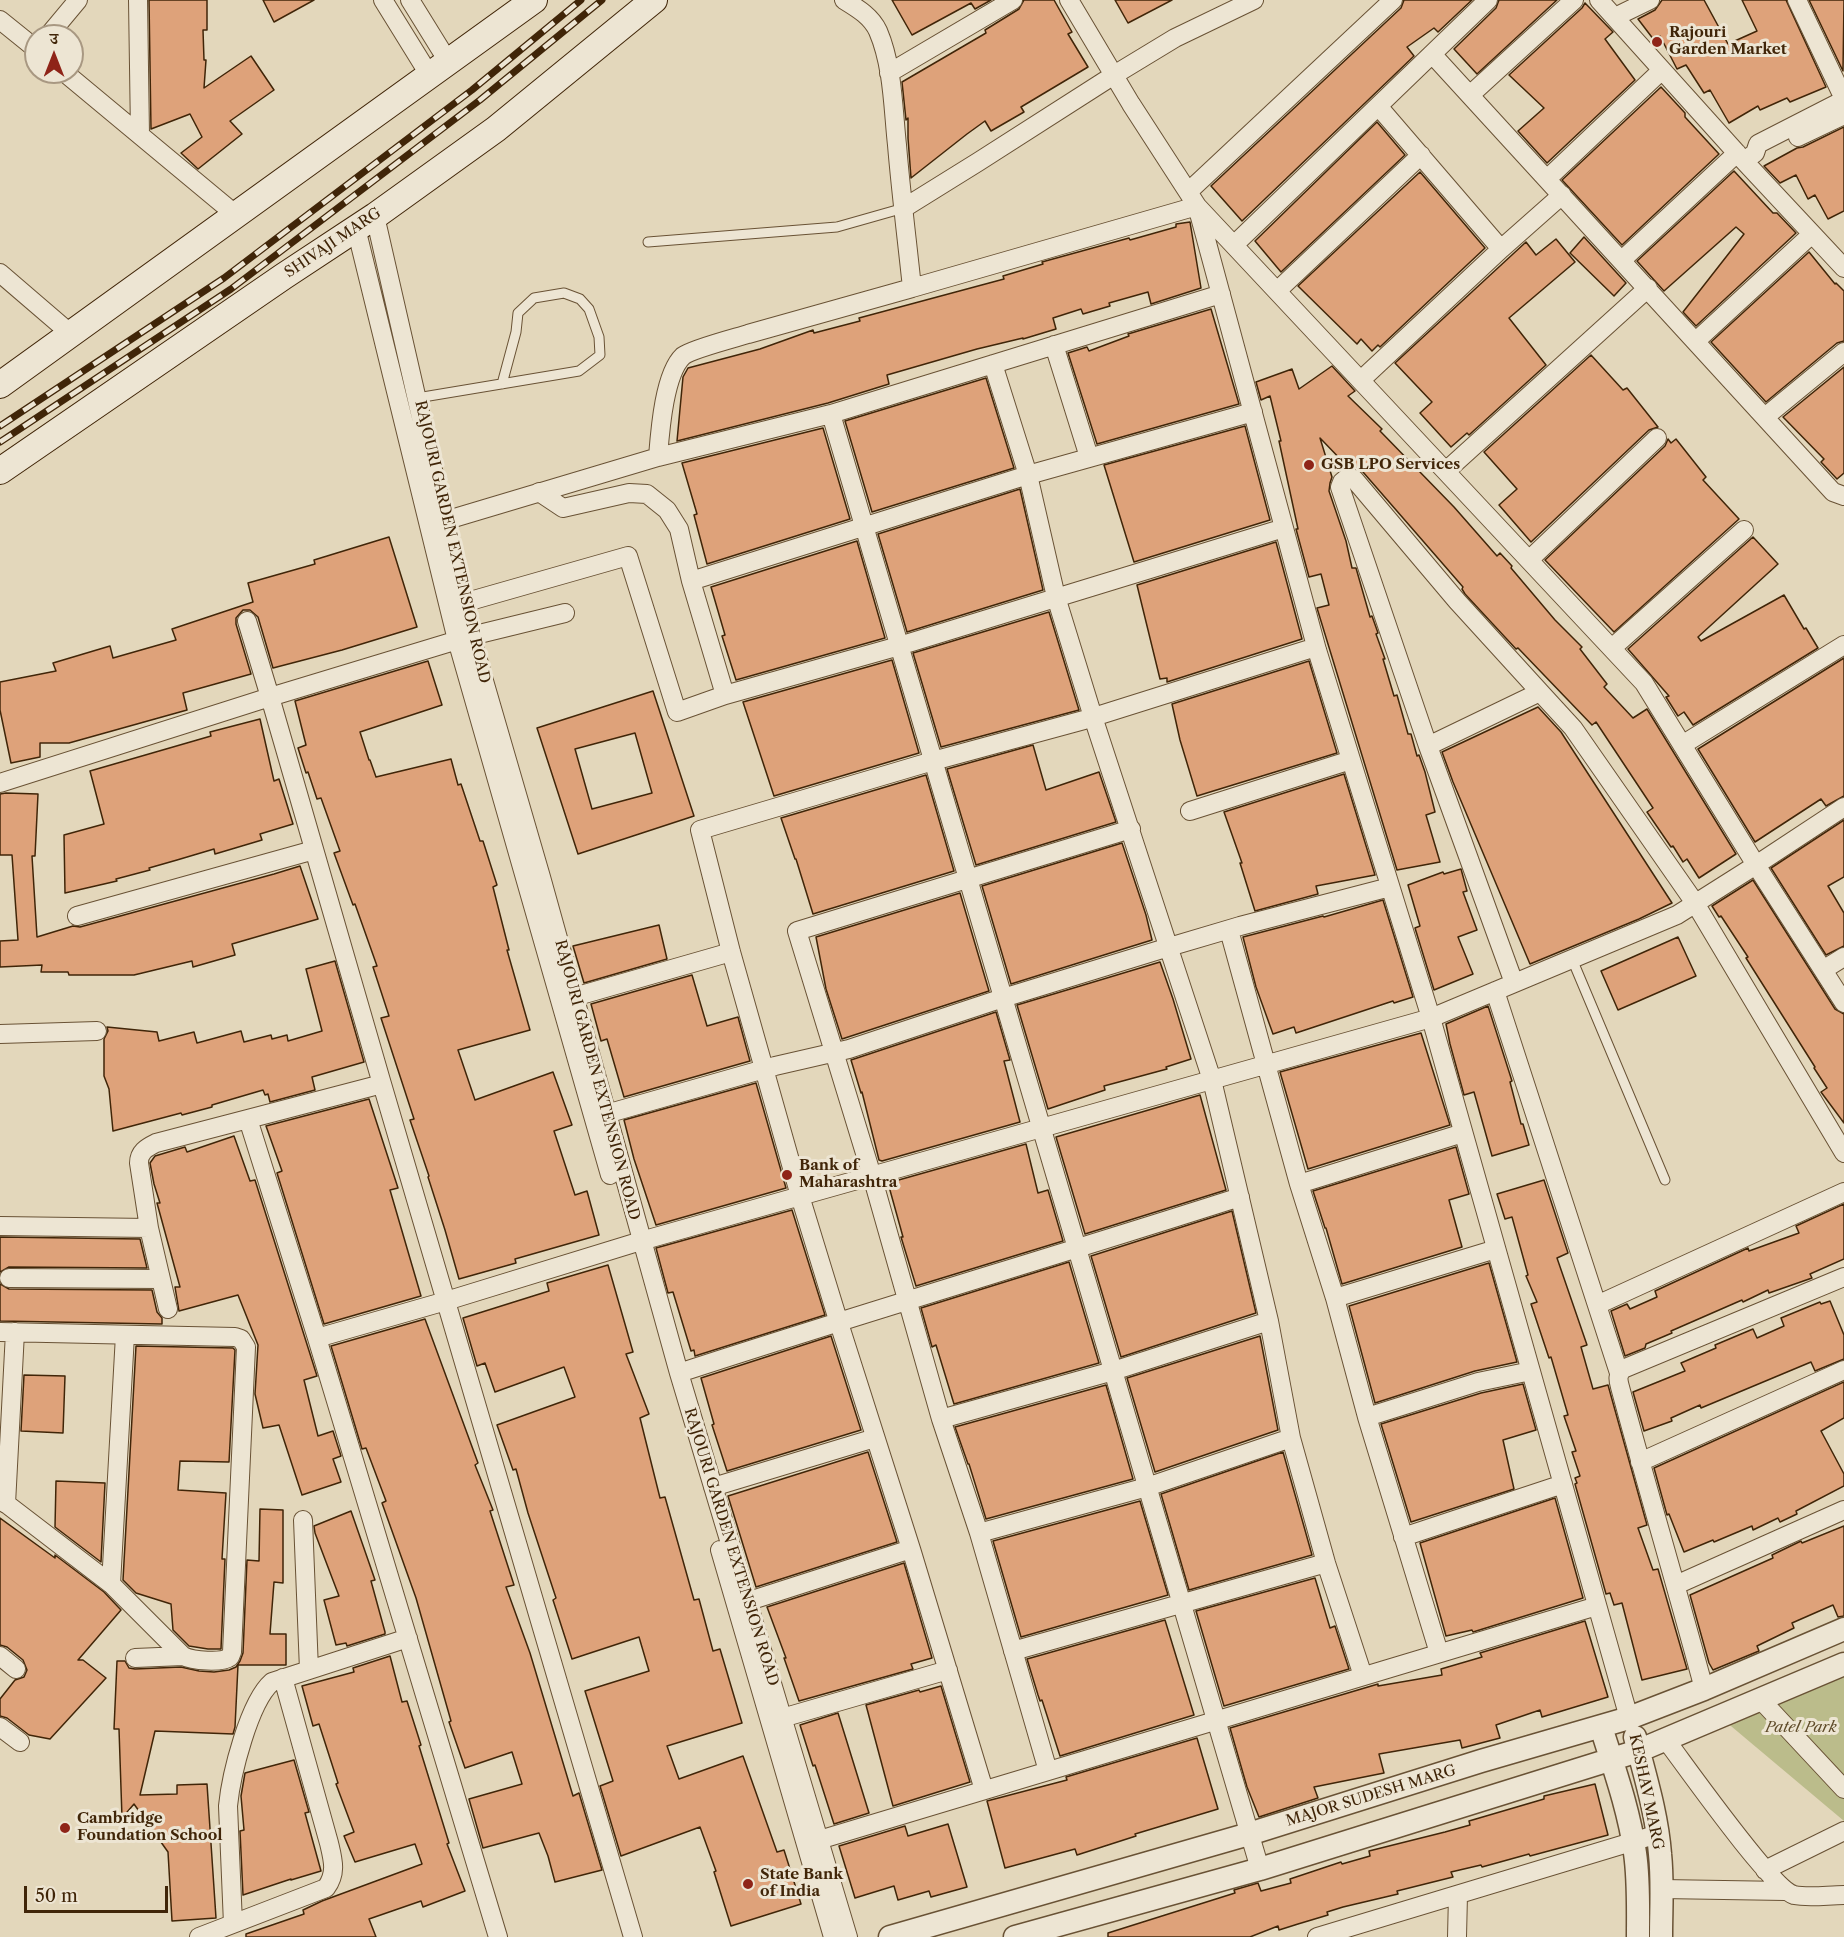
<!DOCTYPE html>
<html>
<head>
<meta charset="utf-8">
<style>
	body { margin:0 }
	#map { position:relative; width:1844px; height:1937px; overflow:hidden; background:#e3d7bb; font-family:"Libre Caslon Text","Noto Serif Devanagari",serif }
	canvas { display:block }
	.north { position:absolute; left:24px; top:24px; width:60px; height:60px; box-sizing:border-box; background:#ede5d3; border:2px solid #a89882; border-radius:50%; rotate:0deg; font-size:16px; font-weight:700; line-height:24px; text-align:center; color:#402508 }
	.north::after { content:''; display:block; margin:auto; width:21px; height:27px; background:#8f2418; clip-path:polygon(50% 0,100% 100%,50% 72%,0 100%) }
	.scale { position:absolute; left:24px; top:1886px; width:144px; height:27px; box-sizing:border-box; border:3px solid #402508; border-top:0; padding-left:8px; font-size:18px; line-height:21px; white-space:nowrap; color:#402508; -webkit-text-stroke:4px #ede5d3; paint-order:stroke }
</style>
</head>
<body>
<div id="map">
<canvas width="1844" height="1937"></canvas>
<div class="north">उ</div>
<div class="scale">50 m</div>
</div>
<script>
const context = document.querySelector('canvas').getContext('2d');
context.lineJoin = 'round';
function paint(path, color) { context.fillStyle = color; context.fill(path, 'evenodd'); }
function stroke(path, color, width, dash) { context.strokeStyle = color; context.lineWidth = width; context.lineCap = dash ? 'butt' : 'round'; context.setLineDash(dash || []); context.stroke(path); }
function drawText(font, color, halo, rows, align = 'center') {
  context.font = font + ' "Libre Caslon Text",serif'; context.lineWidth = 6; context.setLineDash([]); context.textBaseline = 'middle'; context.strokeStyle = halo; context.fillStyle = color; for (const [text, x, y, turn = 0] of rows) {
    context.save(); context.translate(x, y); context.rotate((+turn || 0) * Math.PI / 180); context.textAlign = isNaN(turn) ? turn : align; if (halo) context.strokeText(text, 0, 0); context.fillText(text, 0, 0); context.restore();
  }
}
const green = new Path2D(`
	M1844 1664V1821L1719 1716Z`);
const building = new Path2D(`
	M149 0H207V30H203L204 60H206L204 88 251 56 274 90 230 121 242 134 198 169 181 153 202 137 190 114 151 129Z
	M263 0H314L274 22Z
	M892 0H991L975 9 971 3 912 35Z
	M1024 0H1054L1072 32 1068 34 1088 67 1021 107 1024 112 991 131 985 121 967 134 911 178 908 138V118L906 120 902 82 986 33 985 30 1019 9Z
	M1115 0H1172L1128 23Z
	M1404 0H1472L1438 32 1434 28 1407 47 1414 56 1242 221 1211 186 1401 8Z
	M1499 0H1557L1477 74 1454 49 1496 8Z
	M1662 0H1704L1728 44 1757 31 1742 0H1786L1826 87 1790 102 1787 98 1760 110 1758 106 1729 123 1710 90 1704 93 1686 65 1677 69 1660 36 1654 40 1638 19 1655 10Z
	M1809 0H1844L1843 71Z
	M1585 3 1613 32 1605 39 1635 80 1547 163 1518 131 1544 108 1509 75 1582 8Z
	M1661 87 1685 113V117L1719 154 1622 245 1562 180Z
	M1377 122 1405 155 1281 272 1255 241Z
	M1844 127V211L1828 219 1815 195 1808 199 1796 175 1780 183 1764 166 1797 148 1803 147Z
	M1734 171 1773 213H1777L1796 233 1696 326 1683 312 1744 234 1736 227 1664 291 1637 261Z
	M1420 172 1485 248 1380 347 1378 345 1372 351 1361 339 1357 344 1298 286Z
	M1190 222 1201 288 1151 304 1148 292 1109 303 1110 306 1083 314 1081 309 1053 318 1056 329 1023 339V338L977 349 887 375 889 384 828 403 677 441 683 377 688 368 760 349 813 330 814 333 860 321 859 318 1004 279 1003 276 1043 264 1042 262 1129 238 1130 240 1176 227V224Z
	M1584 237 1626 283 1614 296 1570 253Z
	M1556 239 1575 262 1509 318 1546 365 1469 435 1467 433 1451 447 1420 413 1432 402 1395 363 1526 242 1536 255Z
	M1809 252 1835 284 1836 283 1844 291V341L1837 343 1766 402 1711 342Z
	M1211 309 1239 404 1097 444 1068 353 1087 347 1089 351 1129 336 1128 334Z
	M1591 355 1623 390 1627 388 1658 427 1649 430 1531 542 1499 505 1517 489 1484 452Z
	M1332 366 1355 391 1348 396 1382 429 1380 431 1454 507 1497 556 1500 553 1512 566 1511 568 1555 620 1582 647 1580 649 1607 684 1604 687 1633 718 1647 709 1736 854 1699 878 1687 859 1683 862 1673 846 1671 847 1647 812 1653 808 1596 722 1592 725 1518 648 1516 649 1465 594 1462 589 1463 587 1363 472 1358 468 1347 466 1320 438 1332 477 1330 483 1329 491 1346 541 1352 568H1356L1370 617 1372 616 1378 633 1376 634 1385 659H1383L1394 696 1397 695 1408 734H1411L1417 756 1419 755 1425 772 1435 812 1426 815 1440 862 1397 870 1317 608 1329 605 1321 574 1309 577 1296 529H1298L1279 441H1281L1270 396 1261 400 1256 382 1292 369 1299 389Z
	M1844 367V473L1837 479 1821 462 1824 459 1783 417Z
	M986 378 1014 468 872 512 845 421Z
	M1245 426 1270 520 1134 562 1104 465Z
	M823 428 850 519 707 564 694 515 697 514 682 463Z
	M1668 439 1671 443 1676 439 1706 477 1703 480 1739 519 1614 632 1545 560 1665 446Z
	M1020 489 1043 590 907 632 878 534Z
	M389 537 417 627 342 650 273 668 258 617 250 610H243L236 618V624L251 674 183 693 187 710 69 743H40V757L11 763 0 710V682L56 671 53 663 110 646 113 658 176 640 172 629 253 602 248 583 315 564 314 560Z
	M1753 537 1778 564 1698 637 1701 641 1784 595 1804 629 1806 628 1818 648 1693 725 1684 712 1678 716 1666 697 1669 696 1628 649Z
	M857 541 885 638 736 680 722 636 725 635 711 587Z
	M1276 542 1302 639 1167 682V678L1160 679 1137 585Z
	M1049 612 1079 710 941 747 913 653Z
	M1844 658V796L1826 806 1821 799 1755 842 1698 749Z
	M892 660 919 753 774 796 743 702Z
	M428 661 442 705 360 732 369 760H370L376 777 451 759 458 785 461 784 480 841H483L497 885 493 887 509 950H507L530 1030 458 1050 475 1100 553 1072 572 1125 554 1131 575 1195 587 1191 599 1235 515 1259 516 1263 459 1279 445 1230 428 1177 429 1176 410 1120 414 1119 381 1018 389 1016 373 967 377 966 355 904 353 905 334 853 340 851 321 798 317 799 308 772 306 773 298 748 306 745 295 701Z
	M1309 661 1337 753 1197 796 1180 740 1172 704Z
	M653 691 694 816 578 854 537 728ZM635 733 652 793 592 809 575 749Z
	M1538 707 1561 732 1672 903 1639 919 1530 964 1453 782 1442 752Z
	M260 719 274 781 279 779 293 824 260 834 262 840 215 854 214 849 177 860 149 868 150 870 116 879 117 881 65 893 64 835 104 824 90 771 211 736 210 732Z
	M1033 745 1046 790 1099 772 1116 822 976 865 947 769Z
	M1344 774 1375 875 1316 886 1318 894 1255 911 1240 863H1242L1224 812Z
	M926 775 954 871 813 914 796 859H795L781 818Z
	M6 793 38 794 35 856H32L37 937 73 926 80 927 274 874 300 866 318 919 232 944 235 955 193 967 192 961 134 975H69L68 972H41L42 965 0 967V941L18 940 12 855H0V794Z
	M1844 820V877L1828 886 1844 913V946L1826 955 1771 868Z
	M1122 843 1146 915 1152 940 1011 984 982 886Z
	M1461 869 1467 891 1463 892 1477 930 1458 937 1473 974 1434 990 1415 928 1420 926 1408 885 1443 872 1444 874Z
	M1753 880 1835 1009 1844 1014V1123L1821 1092 1827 1088 1814 1068 1815 1067 1746 958 1748 957 1721 916 1719 917 1712 906Z
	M960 893 989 991 842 1039 826 989 816 937Z
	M1383 900 1413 997 1394 1003 1393 1001 1296 1033 1294 1027 1273 1034 1256 987 1243 937 1323 916 1324 917Z
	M659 925 667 959 584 983 573 946Z
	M1678 937 1696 976 1618 1010 1601 971Z
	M335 961 364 1062 312 1077 315 1090 270 1102 268 1094 265 1095 263 1090 212 1105V1107L182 1115 181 1113 113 1131 109 1089 104 1076V1039L108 1031 107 1027 157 1032 159 1041 194 1032 197 1043 241 1031 244 1042 271 1035 272 1039 287 1035 288 1041 322 1031 306 969Z
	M1160 962 1173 999 1191 1059 1166 1067 1167 1069 1104 1086 1105 1090 1048 1109 1017 1005Z
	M692 975 707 1026 738 1017 750 1061 624 1097 607 1039 601 1041 591 1004Z
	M1488 1006 1512 1081 1510 1082 1521 1124H1523L1529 1145 1492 1156 1474 1092 1464 1095 1450 1044 1446 1024Z
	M996 1012 1010 1060 1004 1061 1020 1122 882 1161 879 1160 862 1092 861 1093 851 1060Z
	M1421 1033 1450 1125 1308 1169 1280 1072Z
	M756 1083 786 1188 656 1225 634 1159 624 1120Z
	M1200 1095 1226 1190 1085 1234 1056 1137Z
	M369 1099 398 1188 390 1190 421 1296 324 1324 277 1173 282 1171 266 1126Z
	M234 1136 250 1181 255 1180 317 1376 304 1380 318 1436 333 1431 341 1456 333 1459 341 1482 302 1495 279 1425 263 1428 255 1394 258 1345 238 1295 179 1311 175 1287H180L157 1203H160L154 1184 150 1163 155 1156 185 1147 187 1152Z
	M1026 1144 1038 1193 1048 1190 1063 1241 916 1286 901 1237H903L888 1183Z
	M1456 1147 1469 1194 1449 1200 1462 1247 1342 1284 1326 1228H1325L1313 1191Z
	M1544 1180 1568 1253 1557 1258 1587 1345 1581 1347 1593 1389 1608 1385 1647 1525 1638 1528 1653 1570 1658 1569 1687 1669 1642 1680 1622 1603 1614 1605 1610 1593 1606 1594 1575 1484 1577 1483 1575 1478 1580 1476 1572 1452 1576 1451 1564 1416 1568 1415 1551 1357 1549 1358 1531 1304 1537 1302 1526 1276 1528 1275 1512 1217 1505 1219 1497 1194Z
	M1844 1204V1259L1810 1274 1812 1278 1769 1293 1768 1290 1743 1302 1742 1300 1671 1331 1672 1333 1646 1344 1645 1348 1625 1356 1611 1311 1627 1304 1630 1309 1657 1297 1655 1291 1748 1248 1749 1251 1799 1233 1796 1226Z
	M792 1210 825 1315 695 1356 694 1350 691 1351 673 1292 668 1293 656 1248Z
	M1232 1211 1256 1313 1121 1357 1091 1256Z
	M0 1237 140 1239 147 1268 9 1267 0 1272Z
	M1069 1262 1099 1363 954 1404 936 1345 932 1347 921 1308Z
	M1489 1263 1517 1362 1475 1371 1375 1403 1349 1306Z
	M608 1265 633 1352 626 1354 649 1414 640 1418 660 1498 665 1497 694 1600 699 1599 713 1651 720 1649 742 1723 667 1746 679 1779 743 1756 777 1852 784 1850 801 1904 731 1926 714 1872 716 1871 700 1827 621 1856 600 1786 613 1781 585 1691 649 1671 639 1637 572 1659 553 1600 556 1598 528 1513 516 1469 513 1470 497 1425 575 1397 564 1367 495 1392 485 1363 477 1366 463 1318 549 1291 547 1283Z
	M0 1284 9 1289 152 1290 157 1312 162 1318V1324L0 1321Z
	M1830 1301 1844 1335V1359L1815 1371 1811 1362 1701 1408 1700 1405 1671 1418 1672 1421 1644 1431 1633 1392 1685 1371 1681 1363 1716 1348 1715 1345 1753 1329 1757 1338 1784 1326 1781 1318 1820 1302 1821 1304Z
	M425 1319 478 1463 475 1465 493 1510 490 1511 514 1585 506 1587 530 1653 573 1796 579 1793 602 1870 555 1882 548 1856 539 1833 483 1848 469 1799 522 1784 512 1752 465 1768 449 1722 451 1721 416 1598 382 1503 386 1501 366 1448 362 1449 331 1346Z
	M831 1336 861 1430 727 1471 712 1425 714 1424 701 1378Z
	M1260 1336 1278 1430 1155 1472 1127 1378Z
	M136 1346 233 1348 235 1350 229 1462 180 1461 178 1490 226 1493 222 1559H225L221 1649H208L189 1646 173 1630 171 1604 136 1593 123 1580Z
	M24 1375 65 1376 63 1433 21 1431Z
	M1844 1382V1418L1821 1431 1844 1474V1486L1796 1511 1797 1514 1780 1522 1778 1518 1753 1530 1752 1526 1714 1542 1713 1540 1684 1552 1669 1514 1667 1515 1654 1468Z
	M1523 1384 1536 1430 1503 1440 1514 1489 1411 1522 1381 1424 1481 1393Z
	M1106 1385 1133 1479 986 1519 969 1464H968L955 1427Z
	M868 1452 897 1542 756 1587 728 1496Z
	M1283 1452 1312 1555 1189 1590 1161 1494Z
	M56 1481 105 1483 101 1562 55 1527Z
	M1555 1498 1583 1598 1473 1632 1472 1630 1446 1636 1420 1543Z
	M1140 1501 1168 1595 1021 1637 993 1541Z
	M260 1509 283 1510V1583L274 1582 270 1634H286V1665H238L235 1727 233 1734 155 1731 140 1795 177 1794V1785L207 1784 216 1918 172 1921 168 1852 134 1804 122 1818 119 1729H114L117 1661H125L129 1668 135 1669 181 1667 199 1671 214 1672 229 1670 236 1667 240 1661 243 1653 247 1560 259 1561Z
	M351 1511 375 1580 371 1581 385 1632V1634L347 1646 346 1643 336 1645 324 1600 339 1596 315 1533 314 1526Z
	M0 1518 55 1558V1555L104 1592 121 1610 78 1660H83L106 1678 50 1739 29 1735 7 1718 0 1716V1699L15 1680 24 1677 27 1670 23 1660 7 1647 0 1645Z
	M1844 1526V1616L1838 1617 1833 1605 1792 1623 1794 1628 1757 1646 1759 1651 1713 1670 1709 1663 1690 1595 1773 1558 1772 1555 1801 1541 1802 1543Z
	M904 1563 932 1658 911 1664 913 1669 799 1701 784 1658H786L767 1607Z
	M1315 1578 1330 1628 1335 1626 1349 1669 1224 1706 1196 1611Z
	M1165 1620 1194 1715 1060 1756 1042 1700 1040 1701 1038 1695 1027 1659Z
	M1585 1621 1608 1697 1542 1717 1540 1710 1496 1725 1500 1738 1462 1748 1460 1740 1379 1754 1384 1773 1314 1787 1318 1798 1259 1817 1247 1787 1230 1728 1378 1684V1686L1442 1675 1441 1669 1482 1657 1480 1653Z
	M390 1656 402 1702 407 1701 421 1745 419 1746 449 1843 447 1844 465 1891 423 1907 421 1901 369 1919 376 1937H246V1934L304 1914 303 1910 322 1901 422 1864 415 1844 355 1862 344 1836 354 1832 336 1784 338 1783 319 1724 313 1726 302 1686 354 1672 353 1668Z
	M941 1686 970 1782 893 1806 866 1705 919 1690 920 1692Z
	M838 1713 869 1813 834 1824 815 1765 813 1766 800 1725Z
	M1197 1738 1218 1809 1135 1834 1136 1836 1077 1855 1075 1849 1005 1868 987 1801 1067 1780 1066 1777Z
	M294 1760 309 1812 305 1813 321 1871 291 1880V1879L243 1895 240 1831 244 1830 241 1796 245 1773Z
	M1595 1784 1608 1835 1530 1856 1529 1854 1482 1867 1481 1865 1451 1872 1453 1877 1397 1891 1398 1894 1343 1907 1327 1912 1328 1915 1298 1924 1279 1930 1278 1926 1250 1937H1108V1933L1235 1893 1234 1890 1258 1883 1261 1891 1291 1883 1290 1879 1341 1862 1342 1864 1370 1856 1369 1851 1445 1832 1470 1825 1469 1821 1544 1799V1796Z
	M948 1824 967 1887 931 1897 929 1891 898 1900 894 1886 855 1898 839 1846 905 1826 908 1836Z`);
const service = new Path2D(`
	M648 242 837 227 904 208
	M417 398 579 371 600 355 599 337 589 309 580 299 564 293 534 298 518 313 516 332 502 384
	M1572 959 1665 1180`);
const minor = new Path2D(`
	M138 0 140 134
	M383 0 430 76
	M410 0 449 63
	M1069 0 1131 104 1197 206 1317 650 1431 1018 1629 1718
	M1599 0 1744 161 1844 268
	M1797 0 1844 99
	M1615 17 1650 0
	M0 20 36 49
	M48 36 78 0
	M1432 54 1488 0
	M64 72 236 215
	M889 73 1013 0
	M1470 95 1574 0
	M1378 106 1501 249
	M1798 137 1844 115
	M1744 161 1755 153 1758 144 1844 100
	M1547 179 1662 70
	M1188 192 1393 0
	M904 208 978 162 1114 75 1175 38 1254 0
	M375 216 471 636 541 877 679 1373 848 1937
	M356 228 457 640 610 1175
	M1234 245 1432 54 1833 492 1844 496
	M1622 260 1737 153
	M0 273 71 334
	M912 288 1197 206 1644 683 1756 865 1844 1003
	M1277 291 1421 155
	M1696 341 1812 234
	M1054 345 1089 457
	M993 364 1028 475 1056 597 1093 717 1212 1080 1269 1321 1291 1438 1326 1563 1363 1676
	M1361 380 1501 249 1562 195
	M831 414 1260 1869
	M1765 417 1844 352
	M658 457C660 432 664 374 683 356 692 349 735 338 748 334 803 319 857 303 912 288 907 240 901 193 897 145 893 108 893 66 878 31 871 16 857 8 844 0
	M1446 471 1648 288
	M539 492 563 508 629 493 647 494 667 510 679 529 691 581 725 695
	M444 521 658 457 831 414 1221 294
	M1529 560 1657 438
	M691 581 1028 475 1253 412
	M463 603 628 556 677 712 725 695 899 646 1284 528
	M247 621 270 697 382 1084 633 1937
	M1612 648 1744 530
	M1682 745 1844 645
	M1428 746 1340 487 1342 482 1348 477 1354 479 1457 601 1540 692
	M0 783 270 697 471 636 565 613
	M1190 811 1351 760
	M77 916 314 850
	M1229 930 1299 1184 1335 1298 1367 1417 1439 1653
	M1823 970 1844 957
	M1514 983 1428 746 1540 692 1573 728 1695 903 1844 1153
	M1495 991 1619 1373
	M574 997 731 952
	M0 1034 97 1031
	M606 1114 775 1066 849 1049 1003 998 1169 947 1240 926 1390 887
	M248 1119 317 1338 498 1937
	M1299 1184 1463 1133
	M0 1226 149 1228
	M9 1278 160 1279
	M1335 1298 1496 1249
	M1597 1305 1844 1192
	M168 1309 149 1228 139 1163C139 1152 146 1148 156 1143L382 1084
	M0 1332 235 1337 241 1339 246 1347 232 1652 230 1657C222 1663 193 1661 183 1656L111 1584 0 1499
	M317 1338 446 1301 641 1241 1431 1018 1677 915 1756 865 1844 807
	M679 1373C865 1312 1053 1257 1240 1197
	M1367 1417 1478 1382 1531 1371
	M941 1419 1113 1371 1269 1321
	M1640 1462 1844 1370
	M713 1487 875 1438
	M6 1504 15 1332
	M303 1520 309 1670
	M979 1533 1147 1487 1291 1438
	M1403 1537 1563 1484
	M720 1550 833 1937
	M111 1584 125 1335
	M1676 1585 1844 1510
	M749 1601 911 1549
	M1013 1651 1326 1563
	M0 1656 16 1669
	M135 1658 183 1656
	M1704 1689C1677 1588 1647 1488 1620 1387 1618 1380 1617 1375 1623 1369L1844 1277
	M1761 1700 1844 1789
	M782 1718 948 1670
	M0 1727 20 1742
	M1666 1740C1685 1765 1772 1889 1794 1895 1809 1898 1828 1895 1844 1895
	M1048 1771 979 1533 941 1419 872 1176 797 931 1131 829
	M984 1790 911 1549 838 1320 800 1196 731 952 700 830 933 761 1084 720 1316 647
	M819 1840 1597 1606
	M1765 1870 1844 1831
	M1662 1889 1785 1891
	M233 1924 228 1806C231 1775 249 1702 272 1682L408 1638
	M199 1937 326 1888C337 1873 333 1860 329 1843L283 1678
	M1317 1937 1658 1834
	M1457 1937 1458 1895`);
const tertiary = new Path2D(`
	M1601 1727C1614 1768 1629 1810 1635 1853 1639 1880 1638 1909 1638 1937
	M1635 1737C1645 1776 1657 1814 1660 1854 1663 1882 1661 1909 1661 1937
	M890 1937 1249 1834 1481 1761 1629 1718 1704 1689 1844 1629
	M1015 1937 1260 1869 1638 1751 1844 1664`);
const secondary = new Path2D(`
	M0 385 534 0
	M0 471 284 276 375 216 496 129 654 0`);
const rail = new Path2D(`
	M0 426 224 278 472 90 581 0
	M0 442 231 289 480 100 602 0`);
const markers = [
	[1657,42,6,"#8f2418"],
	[1309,465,6,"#8f2418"],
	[787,1175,6,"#8f2418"],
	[65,1828,6,"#8f2418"],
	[748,1884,6,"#8f2418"]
];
const poiNames = [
	["Rajouri",1669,33],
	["Garden Market",1669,50],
	["GSB LPO Services",1321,465],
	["Bank of",799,1166],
	["Maharashtra",799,1183],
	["Cambridge",77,1819],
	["Foundation School",77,1836],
	["State Bank",760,1875],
	["of India",760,1892]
];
const streetNames = [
	["SHIVAJI MARG",333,243,-34],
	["RAJOURI GARDEN EXTENSION ROAD",452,542,77],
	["RAJOURI GARDEN EXTENSION ROAD",597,1080,75],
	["RAJOURI GARDEN EXTENSION ROAD",731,1547,73],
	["KESHAV MARG",1646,1792,78],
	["MAJOR SUDESH MARG",1371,1796,-17]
];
const parkNames = [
	["Patel Park",1801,1728]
];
paint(green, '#bbbc8b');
paint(building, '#dea27a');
stroke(building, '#402508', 1.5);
stroke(service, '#695235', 11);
stroke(minor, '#695235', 20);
stroke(tertiary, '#695235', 25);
stroke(secondary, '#402508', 28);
stroke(service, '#ede5d3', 9);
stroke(minor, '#ede5d3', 18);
stroke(tertiary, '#ede5d3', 22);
stroke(secondary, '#ede5d3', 26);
stroke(rail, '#402508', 7);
stroke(rail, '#ede5d3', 4.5, [14]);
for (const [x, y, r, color] of markers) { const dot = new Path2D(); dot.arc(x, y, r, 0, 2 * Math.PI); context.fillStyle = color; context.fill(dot); stroke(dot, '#ede5d3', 2); }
drawText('bold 15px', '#402508', '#ede5d3', poiNames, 'left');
drawText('15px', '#402508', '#ede5d3', streetNames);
drawText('italic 15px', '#5f4b29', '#ede5d3', parkNames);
</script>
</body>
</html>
